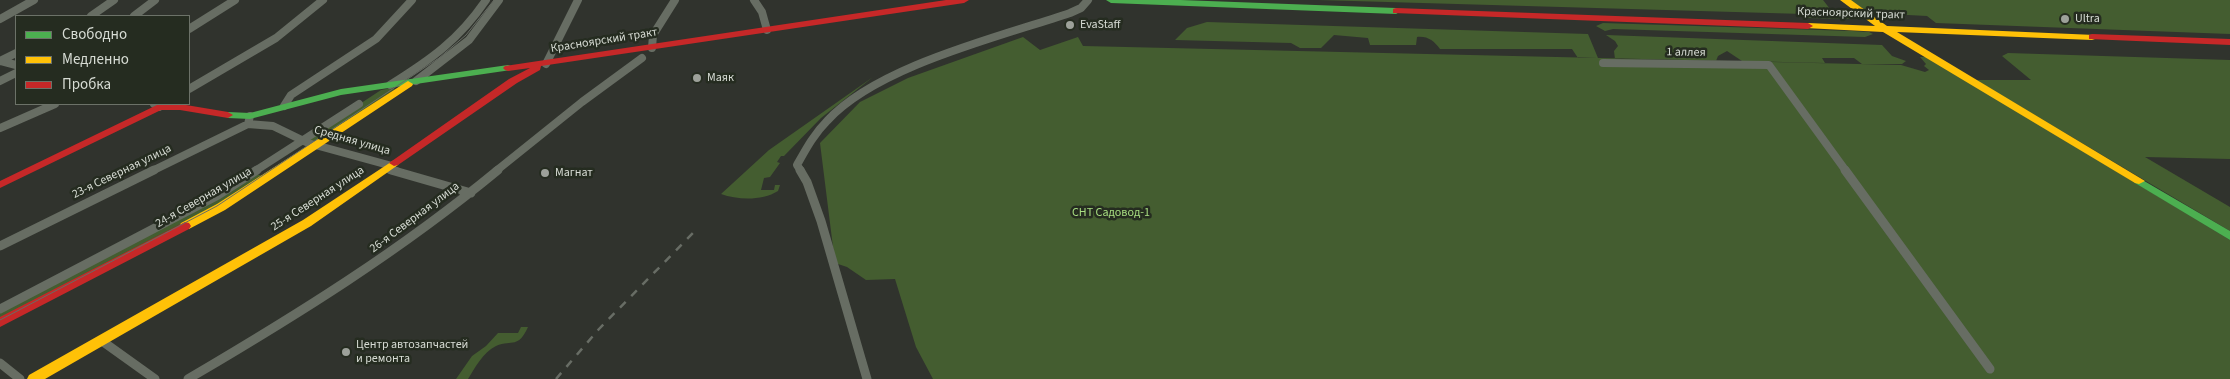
<!DOCTYPE html>
<html>
<head>
<meta charset="utf-8">
<style>
	body { margin:0 }
	#map { position:relative; width:2230px; height:379px; overflow:hidden; background:#30332d; font-family:"Source Sans 3",sans-serif }
	canvas { display:block }
	.legend { position:absolute; left:15px; top:15px; width:175px; height:90px; box-sizing:border-box; background:#252c20; border:1px solid #6c7268; margin:0; padding:6px 9px; list-style:none; font-size:15px; color:#d7dcd4 }
	.legend li { display:flex; align-items:center; gap:10px; height:25px }
	.legend b { width:25px; border:1px solid #6c7268 }
</style>
</head>
<body>
<div id="map">
<canvas width="2230" height="379"></canvas>
<ul class="legend">
<li><b style="height:6px;background:#4caf50"></b>Свободно</li>
<li><b style="height:6px;background:#ffc107"></b>Медленно</li>
<li><b style="height:6px;background:#c62828"></b>Пробка</li>
</ul>
</div>
<script>
const context = document.querySelector('canvas').getContext('2d');
context.lineJoin = 'round';
function paint(path, color) { context.fillStyle = color; context.fill(path, 'evenodd'); }
function stroke(path, color, width, dash) { context.strokeStyle = color; context.lineWidth = width; context.lineCap = dash ? 'butt' : 'round'; context.setLineDash(dash || []); context.stroke(path); }
function drawText(font, color, halo, rows, align = 'center') {
  context.font = font + ' "Source Sans 3",sans-serif'; context.lineWidth = 5; context.setLineDash([]); context.textBaseline = 'middle'; context.strokeStyle = halo; context.fillStyle = color; for (const [text, x, y, turn = 0] of rows) {
    context.save(); context.translate(x, y); context.rotate((+turn || 0) * Math.PI / 180); context.textAlign = isNaN(turn) ? turn : align; if (halo) context.strokeText(text, 0, 0); context.fillText(text, 0, 0); context.restore();
  }
}
const green = new Path2D(`
	M1318 0H1823L1834 14H1841L1838 10H1842L1851 19 1807 18 1804 14Z
	M1849 0H2230V34L1936 23 1927 16 1889 14 1871 10 1872 13H1870Z
	M1207 22 1588 34 1598 58H1578L1572 49H1440C1434 41 1428 36 1417 37L1416 45H1370L1368 38 1334 35 1321 48H1300L1291 43 1175 40 1187 28Z
	M1603 23 1852 31 1869 32 1873 34 1865 37 1613 29 1605 31 1596 26Z
	M1606 35 1882 45 1892 56 1906 61 1902 64H1862L1854 58H1822L1825 63 1742 61 1727 51 1718 56 1716 61 1615 59 1614 51 1618 46 1615 41Z
	M1023 37 1040 50 1078 37 1083 46 1901 65 1925 72 1929 70 1924 66 1926 64 1920 57H1927L2230 240V379H933L916 347 895 279 866 280 847 267 835 263 820 143 860 102 908 78Z
	M2008 53 2230 60V159L2145 157 2230 207V231L1976 80H2031L2002 56Z
	M873 77 821 118 784 156H781L777 162 780 163 770 177 764 178 761 190H774L775 185H780L778 191C762 201 738 200 721 194L769 150Z
	M391 88 395 89 319 140 308 141V138L381 90Z
	M254 173 265 177 234 196 0 320V310Z
	M521 327H528C518 349 513 339 496 346 483 352 475 368 468 379H456L472 356 486 346 498 333H518Z`);
const streetFar1 = new Path2D(`
	M754 0 762 12 767 30
	M91 16 114 0
	M134 16 155 0
	M0 19 34 0
	M189 29 235 0
	M652 48 653 35 675 0
	M0 61 16 53
	M0 61 16 65
	M1603 63 1769 65 1846 171
	M546 64 578 0
	M0 81 16 73
	M416 81 469 40 499 0
	M390 85C430 60 459 40 486 0
	M189 89 276 38 323 0
	M154 104 159 107 164 104
	M284 106 291 95 376 39 412 0
	M248 124 273 126 308 143 392 166
	M0 128 55 104
	M388 169 396 171
	M152 171 248 124 250 116
	M255 171 359 104
	M496 171 582 102 642 58
	M801 171 797 165C806 149 814 134 827 121 877 66 999 37 1070 13L1081 8 1088 0`);
const street = new Path2D(`
	M391 170 471 193
	M800 170 807 182 821 221 867 379
	M1845 170 1990 369
	M0 246 154 170
	M0 309 218 195 257 170
	M102 341 155 379
	M0 363 20 379
	M188 379C297 315 400 251 498 170`);
const fast = new Path2D(`
	M1106 0H1181L1396 8 1401 11 1396 14 1111 3Z
	M508 65 511 66 513 68 511 70 341 95 250 119 228 118 223 115 228 112 250 113 341 89Z
	M2139 178 2230 231V240L2135 183 2133 181Z`);
const slow = new Path2D(`
	M1840 0H1851L1887 26 2095 35V39L2092 40 1897 32 2145 181 2139 184 2135 183 1883 32 1805 28 1803 26 1808 23 1875 26Z
	M408 81 413 84 412 86 225 210 189 229H181L179 226 181 223 217 204Z
	M394 160 398 161 399 163 398 165 311 226 45 379H27L29 375 303 220Z`);
const jam = new Path2D(`
	M946 0H969L964 3 541 66 540 70 517 83 398 165 394 166 389 163 509 79 530 68 508 71 505 70 503 68 505 66Z
	M1396 8 1808 23 1813 26 1808 29 1393 13V9Z
	M2092 34 2230 39V45L2089 39V35Z
	M159 104H180L228 112 233 115 228 118 180 110H161L0 188V181Z
	M185 222 189 223 191 226 189 229 0 327V317Z`);
const tram = new Path2D(`
	M0 320 217 206 439 58 466 35 494 0`);
const rail = new Path2D(`
	M556 379 599 329 693 233`);
const markers = [
	[2065,19,5,"#9da19a"],
	[1070,25,5,"#9da19a"],
	[697,78,5,"#9da19a"],
	[545,173,5,"#9da19a"],
	[346,352,5,"#9da19a"]
];
const streetNames = [
	["Красноярский тракт",1851,14,2],
	["Красноярский тракт",604,41,-9],
	["1 аллея",1686,53,1],
	["Средняя улица",352,141,16],
	["23-я Северная улица",122,172,-26],
	["24-я Северная улица",204,198,-30],
	["25-я Северная улица",318,199,-33],
	["26-я Северная улица",415,218,-37]
];
const poiNames = [
	["Ultra",2075,19],
	["EvaStaff",1080,25],
	["Маяк",707,78],
	["Магнат",555,173],
	["Центр автозапчастей",356,345],
	["и ремонта",356,359]
];
const parkNames = [
	["СНТ Садовод-1",1111,213]
];
paint(green, '#445d30');
stroke(streetFar1, '#676d63', 8);
stroke(street, '#676d63', 9);
paint(fast, '#4caf50');
paint(slow, '#ffc107');
paint(jam, '#c62828');
stroke(tram, '#686d65', 1);
stroke(rail, '#686d65', 2.5, [8, 8]);
for (const [x, y, r, color] of markers) { const dot = new Path2D(); dot.arc(x, y, r, 0, 2 * Math.PI); context.fillStyle = color; context.fill(dot); stroke(dot, '#252c20', 2); }
drawText('12px', '#d7dcd4', '#252c20', streetNames);
drawText('12px', '#d7dcd4', '#252c20', poiNames, 'left');
drawText('12px', '#a8de81', '#252c20', parkNames);
</script>
</body>
</html>
